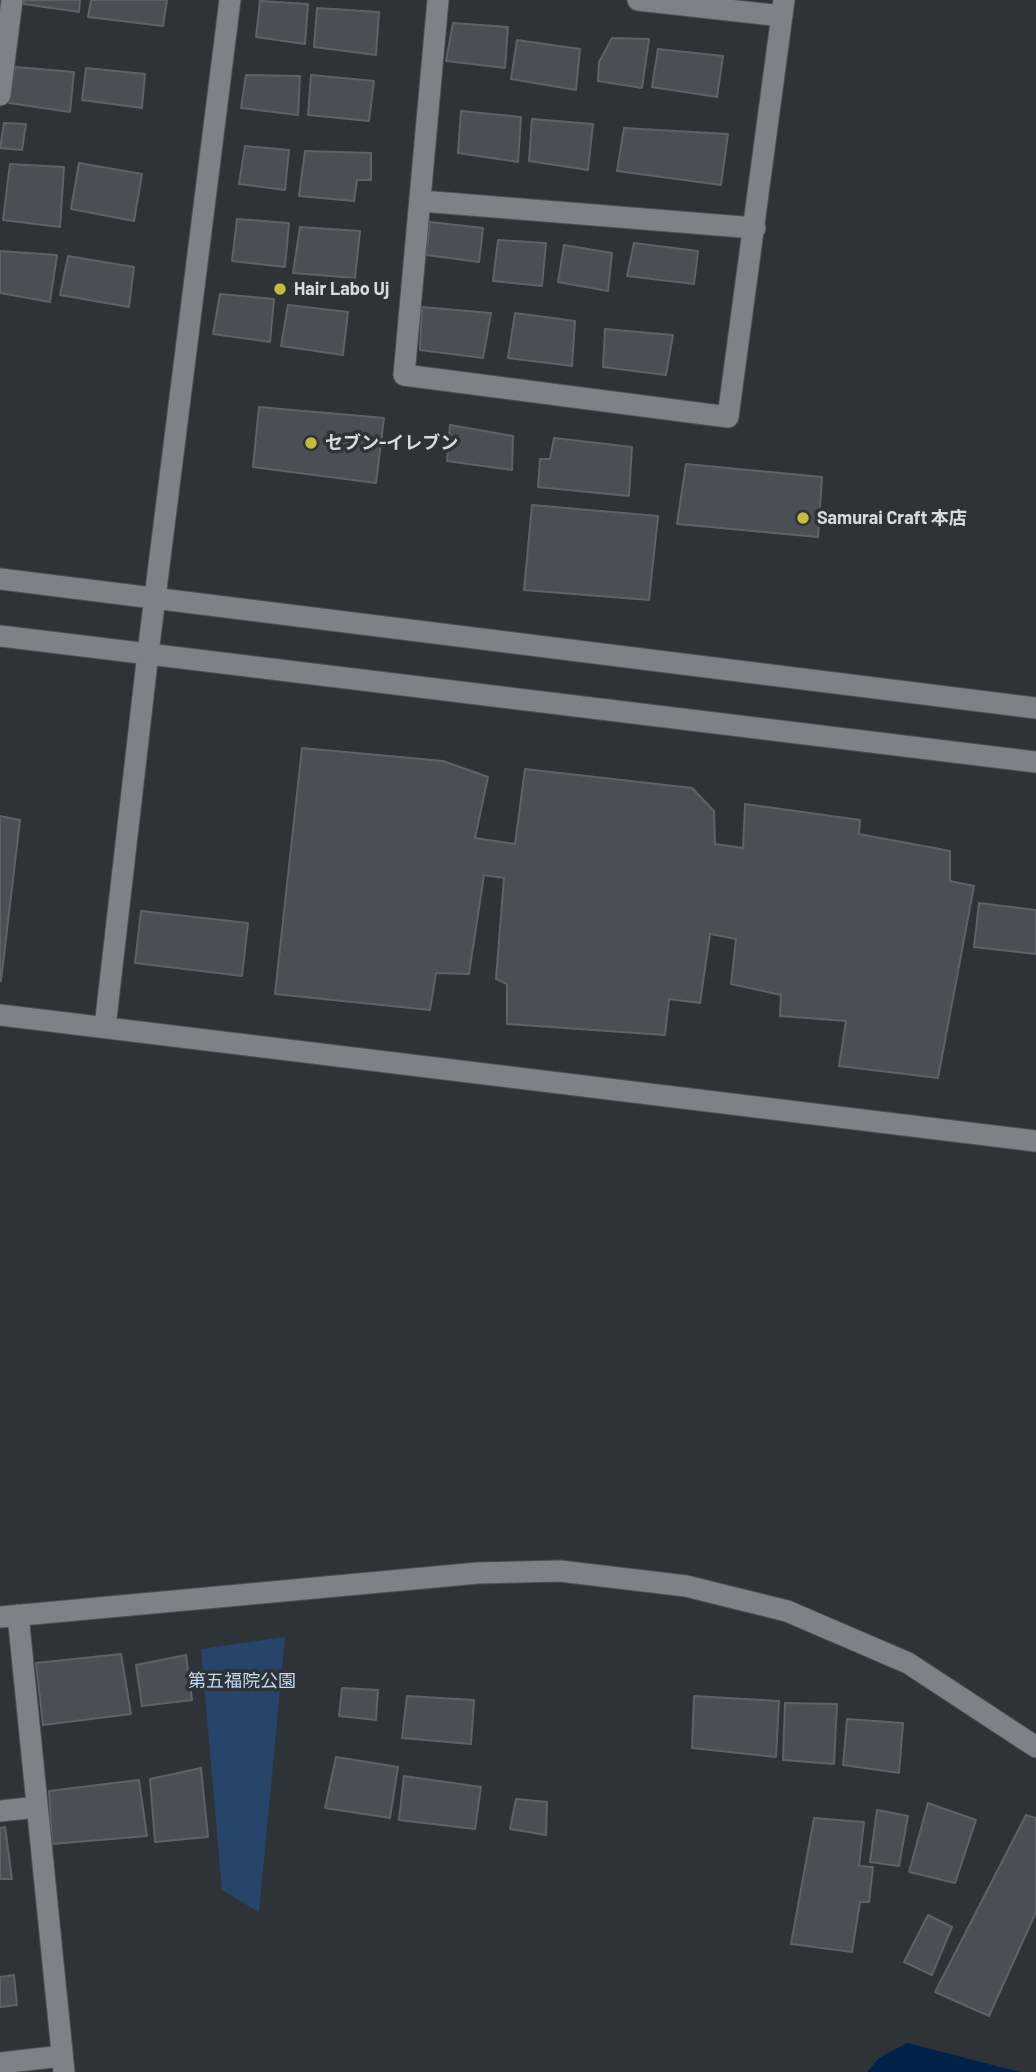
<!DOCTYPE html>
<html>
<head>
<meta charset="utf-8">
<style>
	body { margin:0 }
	canvas { display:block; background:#2e3338 }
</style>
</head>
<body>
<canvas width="1036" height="2072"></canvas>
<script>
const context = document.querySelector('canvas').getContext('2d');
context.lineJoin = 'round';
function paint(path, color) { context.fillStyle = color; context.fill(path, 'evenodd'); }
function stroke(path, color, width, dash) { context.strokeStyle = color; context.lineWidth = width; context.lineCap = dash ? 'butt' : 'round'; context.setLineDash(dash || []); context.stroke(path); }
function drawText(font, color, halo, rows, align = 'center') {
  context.font = font + ' Barlow,"Noto Sans JP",sans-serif'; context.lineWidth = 7; context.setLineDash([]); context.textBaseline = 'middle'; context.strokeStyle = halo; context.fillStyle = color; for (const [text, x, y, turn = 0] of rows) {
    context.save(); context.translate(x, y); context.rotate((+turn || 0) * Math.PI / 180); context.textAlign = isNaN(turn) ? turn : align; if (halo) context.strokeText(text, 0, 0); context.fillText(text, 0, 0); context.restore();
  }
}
const green = new Path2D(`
	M285 1637 259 1912 222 1890 201 1649Z`);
const water = new Path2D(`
	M907 2043 1020 2072H867L879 2058Z`);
const building = new Path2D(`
	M24 0H80L79 12 24 4Z
	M91 0H167L163 26 88 17Z
	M260 1 308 4 305 44 256 37Z
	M317 8 379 12 376 55 314 47Z
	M453 23 508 27 505 68 446 61Z
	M612 38 649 39 642 88 598 81 599 62Z
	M517 40 580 49 576 90 511 79Z
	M658 49 723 56 717 97 652 87Z
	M15 67 74 72 70 112 9 103Z
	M86 68 145 74 142 108 82 100Z
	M246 75 300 76 298 115 241 108Z
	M311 75 374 81 369 121 308 115Z
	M461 111 521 117 518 162 458 153Z
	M532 119 593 124 588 170 529 161Z
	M4 123 26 124 22 150 0 148Z
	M624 128 728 134 721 185 617 171Z
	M245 146 289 150 285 190 239 184Z
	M305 151 371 153V180H357L354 201 299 196Z
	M79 163 142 174 134 221 71 209Z
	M10 164 64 167 60 227 3 220Z
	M237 219 289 223 285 267 232 261Z
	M430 222 483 228 479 262 426 255Z
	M300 227 360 231 355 278 293 273Z
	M498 240 546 243 542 286 493 281Z
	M634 243 698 251 694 284 627 276Z
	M564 245 612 253 608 291 558 282Z
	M0 251 57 255 50 302 0 293Z
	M68 256 134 267 129 307 60 295Z
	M220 294 274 299 270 342 213 334Z
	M288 305 348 312 343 355 281 346Z
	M422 307 491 313 483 358 420 350Z
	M515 313 575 321 572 366 508 358Z
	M605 329 673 335 666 375 603 367Z
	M259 407 384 418 376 483 253 467Z
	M450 425 513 436 512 470 447 461Z
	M554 438 632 447 629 496 538 487 540 459H550Z
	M686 464 822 477 818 537 677 524Z
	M532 505 658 516 649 600 524 590Z
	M302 748 443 761 488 777 475 838 515 844 525 769 692 788 714 811 715 844 743 848 745 804 860 820 859 834 950 851V881L974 886 938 1078 839 1066 846 1021 780 1016 781 995 731 984 736 939 710 934 700 1003 669 999 665 1035 507 1024V984L496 979 504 878 484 875 469 974 436 973 430 1010 275 994Z
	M0 816 20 820 1 981 0 980Z
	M979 903 1036 910V954L974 947Z
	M141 911 248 923 242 976 135 963Z
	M121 1654 131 1714 43 1725 36 1663Z
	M186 1655 192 1700 142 1706 136 1665Z
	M342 1688 378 1690 376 1720 339 1716Z
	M407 1696 474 1700 471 1744 402 1738Z
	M694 1696 779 1701 776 1757 692 1748Z
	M785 1703 837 1704 834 1764 783 1760Z
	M847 1719 903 1723 899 1773 843 1765Z
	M336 1757 398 1767 390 1818 325 1808Z
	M201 1768 208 1837 155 1842 150 1779Z
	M404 1776 481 1787 475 1829 399 1820Z
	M139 1780 147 1836 52 1844 49 1791Z
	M516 1799 547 1802 546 1835 510 1829Z
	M928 1803 976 1820 955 1883 909 1872Z
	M877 1810 908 1816 899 1866 870 1862Z
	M1026 1815 1036 1818V1912L989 2016 935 1992Z
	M814 1818 864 1822 859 1866 873 1867 869 1902H860L852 1952 791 1944Z
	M5 1827 12 1879H0V1828Z
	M928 1915 952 1927 932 1975 904 1962Z
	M14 1975 17 2005 0 2007V1977Z`);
const minor = new Path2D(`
	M438 0 404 375 728 417 784 0
	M638 0 782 16
	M0 95 12 0
	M421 201 755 228
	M0 579 1036 708
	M0 636 1036 762
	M0 1015 1036 1141
	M105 1027 148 653 230 0
	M18 1615 64 2072
	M0 1617 478 1573 560 1571 686 1586 787 1611 908 1663 1036 1747
	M0 1811 37 1807
	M0 2063 62 2056`);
const markers = [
	[280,289,7,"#c7bb3b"],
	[311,443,7,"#c7bb3b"],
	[803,518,7,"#c7bb3b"]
];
const poiNames = [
	["Hair Labo Uj",294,289],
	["セブン-イレブン",325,443],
	["Samurai Craft 本店",817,518]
];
const parkNames = [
	["第五福院公園",242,1681]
];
paint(green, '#27456a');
paint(water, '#002249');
paint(building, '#4a4f55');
stroke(building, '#5d6269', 2);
stroke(minor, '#4c5055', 23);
stroke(minor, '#7d8289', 21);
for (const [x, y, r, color] of markers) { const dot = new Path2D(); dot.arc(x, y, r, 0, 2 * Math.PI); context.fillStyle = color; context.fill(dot); stroke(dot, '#2e3338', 2.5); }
drawText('bold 18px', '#d7dade', '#2e3338', poiNames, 'left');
drawText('18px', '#c2d8f3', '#2e3338', parkNames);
</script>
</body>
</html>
